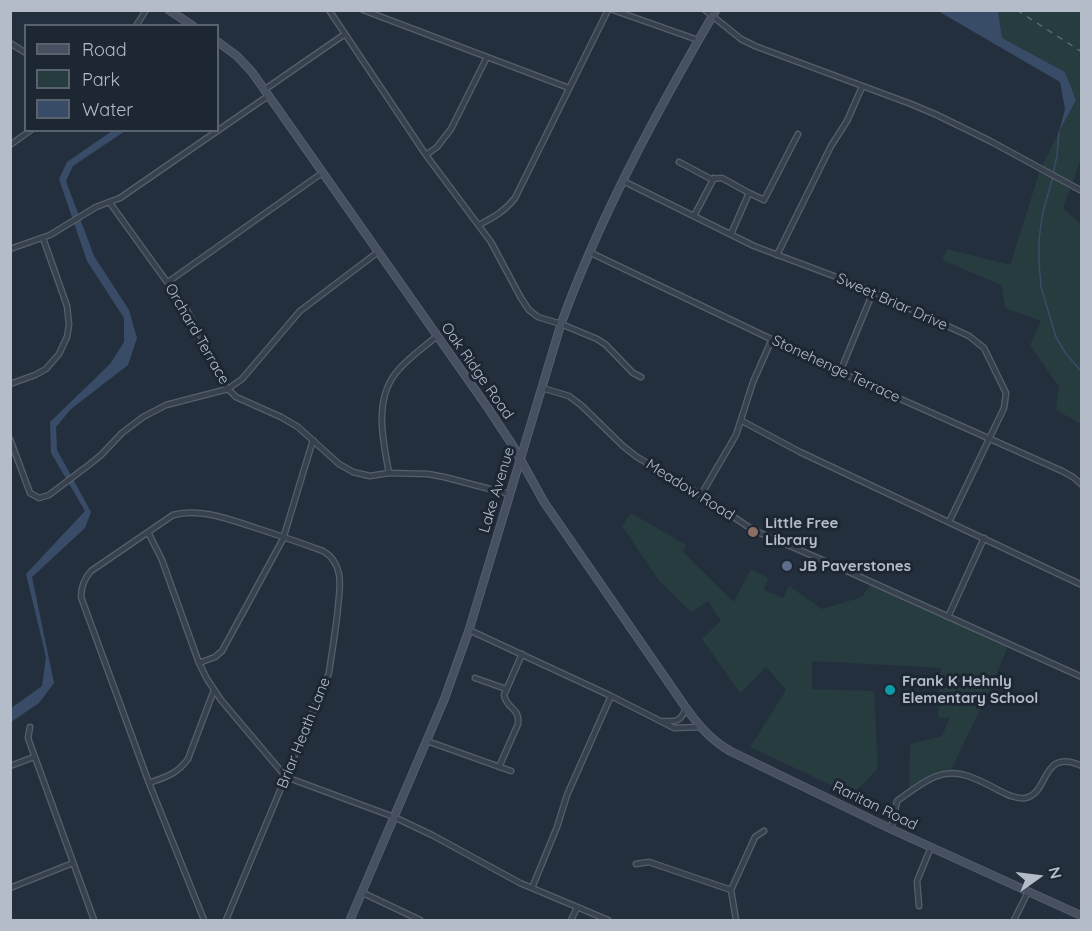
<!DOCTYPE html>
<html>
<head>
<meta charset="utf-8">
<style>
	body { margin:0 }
	#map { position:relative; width:1092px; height:931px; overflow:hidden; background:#242f3e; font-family:Quicksand,sans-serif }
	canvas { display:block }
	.frame { position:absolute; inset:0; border:12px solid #b4bcc9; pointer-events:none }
	.legend { position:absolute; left:24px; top:24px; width:195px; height:108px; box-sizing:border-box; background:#1d2633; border:2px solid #59626f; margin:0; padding:8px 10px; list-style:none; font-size:18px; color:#b4bcc9 }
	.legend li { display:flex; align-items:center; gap:12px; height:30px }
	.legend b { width:30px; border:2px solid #59626f }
	.north { position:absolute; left:1008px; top:847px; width:60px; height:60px; -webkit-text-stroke:4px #1d2633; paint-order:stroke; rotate:76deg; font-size:16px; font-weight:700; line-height:24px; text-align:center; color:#b4bcc9 }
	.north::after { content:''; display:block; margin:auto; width:21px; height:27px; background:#b4bcc9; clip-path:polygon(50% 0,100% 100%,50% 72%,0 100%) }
</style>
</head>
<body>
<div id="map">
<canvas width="1092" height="931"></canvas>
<div class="frame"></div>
<ul class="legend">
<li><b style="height:8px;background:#465061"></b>Road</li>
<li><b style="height:16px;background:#263c3f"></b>Park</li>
<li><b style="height:16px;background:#394c67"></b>Water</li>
</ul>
<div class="north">N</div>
</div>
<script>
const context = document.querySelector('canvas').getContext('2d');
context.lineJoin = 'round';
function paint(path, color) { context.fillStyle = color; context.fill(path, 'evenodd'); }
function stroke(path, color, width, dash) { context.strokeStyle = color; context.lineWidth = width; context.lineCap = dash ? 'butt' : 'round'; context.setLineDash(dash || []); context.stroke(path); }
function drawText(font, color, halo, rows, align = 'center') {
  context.font = font + ' Quicksand,sans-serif'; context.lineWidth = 6; context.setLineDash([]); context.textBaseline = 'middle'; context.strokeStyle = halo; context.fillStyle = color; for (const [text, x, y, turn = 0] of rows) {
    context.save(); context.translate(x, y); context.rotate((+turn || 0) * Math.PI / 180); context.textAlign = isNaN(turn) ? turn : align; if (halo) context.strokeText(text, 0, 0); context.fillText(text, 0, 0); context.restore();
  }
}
const green = new Path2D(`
	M998 11H1081V159L1063 208 1081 224V424L1056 410 1059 387 1030 345 1041 321 1005 308 1001 285 942 260 947 249 1010 265 1041 167 1076 100 1065 72 1002 38Z
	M631 513 686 545 683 552 734 602 751 569 768 578 764 590 783 598 789 586 822 609 862 597 871 583 1008 646 993 683 951 770 909 793 910 744 942 736 950 717 938 718 941 668 812 661V689L874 691 878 768 852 795 750 747 786 690 766 667 740 693 702 639 721 621 708 601 691 612 659 581 622 526Z`);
const water = new Path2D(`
	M938 11H998L1002 38 1065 72 1076 100 1059 132 1065 109 1060 82Z
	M112 131H125L73 166 66 181 94 256 129 310 137 338 128 365 71 409 56 427 57 450 91 512 85 528 32 577 54 683 39 703 11 722 10 709 42 686 46 657 26 574 85 511 51 453 50 422 110 364 124 342V318L87 261 59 179 67 162Z`);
const stream = new Path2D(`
	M1059 132 1057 155 1052 180 1043 212 1039 239V263L1041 287 1056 337 1066 354 1082 372`);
const street = new Path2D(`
	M329 10 426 155 491 242 521 298 529 310 538 317 561 324 597 339 606 345 633 373 641 377
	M363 10 569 88
	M613 10 698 40
	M705 10 741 39 755 46 911 104 937 115 990 141 1082 191
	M136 26 146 10
	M10 43 26 53
	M264 90 345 34
	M10 145 31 130
	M426 155 437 147 451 129 487 57
	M679 162 711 179 722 178 749 193 764 200 798 134
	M623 181 754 246 863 287 969 336 984 348 1006 393 1004 408 949 522
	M110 203 185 307 204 342 222 380 228 389 236 397 281 417 298 427 339 464 353 472 370 476 389 473 428 474 444 477 509 494
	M694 216 714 178
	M479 225C494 217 505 211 515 198L608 10
	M731 234 749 193
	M10 249 50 235 96 207 120 198 268 96
	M589 252 840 372 1062 471 1073 477 1082 485
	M777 255 831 146 847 121 862 87
	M168 282 322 173
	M840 372 873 292
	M10 384 35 375 46 369 59 354 67 337 69 325 67 306 43 238
	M542 388 569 396 582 406 623 446 637 457 701 495 747 526 760 533 827 562 1082 677
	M742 421 800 452 1082 585
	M10 439 30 493 39 498 49 495 90 464 101 455 122 433 143 417 166 405 228 389 242 379 300 311 378 252
	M389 473C383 441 374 402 395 374 406 359 423 348 437 336
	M701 495 736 435 753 382 772 339
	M148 532 162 560 199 663 207 679 221 700 286 777 394 817 432 835 520 883 608 920
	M948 617 984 538
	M469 630 611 696 674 728 700 727
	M199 663 215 657 222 651 283 539 313 440
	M475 678 506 689
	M664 721C677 722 681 721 686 708
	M30 727 28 738 94 920
	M427 741 511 771
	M10 766 34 757
	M499 767 518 724C520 707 507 710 504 695L522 654
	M149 783C166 777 177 774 188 759L214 690
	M891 829 897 801C920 785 939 766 968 776 979 780 989 785 998 790 1006 794 1015 799 1025 798 1050 794 1040 747 1082 766
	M636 864 649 862 731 890
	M10 888 73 863
	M532 888 557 827 567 795 611 696
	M363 893 420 920
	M919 906 917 881 931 847
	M204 920 149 783 81 597C81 587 84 579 91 571L173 515C201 508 228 519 256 528 278 535 301 543 323 551 332 556 337 564 339 574 341 585 339 596 338 607 336 629 332 651 329 673L226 920
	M571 920 577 908
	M736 920 731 890 755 837 764 831
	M1014 920 1028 892`);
const secondary = new Path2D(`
	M169 10 193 26
	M218 42 237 56 252 72 488 408 513 446 544 502 686 708C699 726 711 740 730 751L891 829 1082 916
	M350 920 444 700 469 630 561 324C601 214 657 111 716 10`);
const rail = new Path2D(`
	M1017 10 1082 52`);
const markers = [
	[753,532,6,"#8d6e63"],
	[787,566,6,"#5c6f8a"],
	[890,690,6,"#0f9aa8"]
];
const streetNames = [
	["Sweet Briar Drive",892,302,24],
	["Orchard Terrace",197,334,60],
	["Stonehenge Terrace",836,369,25],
	["Oak Ridge Road",477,371,55],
	["Lake Avenue",497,490,-73],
	["Meadow Road",690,490,32],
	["Briar Heath Lane",304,733,-68],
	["Raritan Road",875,806,26]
];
const poiNames = [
	["Little Free",765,523],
	["Library",765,540],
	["JB Paverstones",799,566],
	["Frank K Hehnly",902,681],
	["Elementary School",902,698]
];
paint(green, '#263c3f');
paint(water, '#394c67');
stroke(stream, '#394c67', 1.5);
stroke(street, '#565f6c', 7);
stroke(secondary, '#565f6c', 9);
stroke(street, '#38414e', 4.5);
stroke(secondary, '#465061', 7);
stroke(rail, '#5a6575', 1.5, [6, 6]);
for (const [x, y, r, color] of markers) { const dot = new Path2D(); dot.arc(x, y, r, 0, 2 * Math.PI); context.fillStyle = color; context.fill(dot); stroke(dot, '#1d2633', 2); }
drawText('15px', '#b4bcc9', '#1d2633', streetNames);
drawText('bold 15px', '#b4bcc9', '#1d2633', poiNames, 'left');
</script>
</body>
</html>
